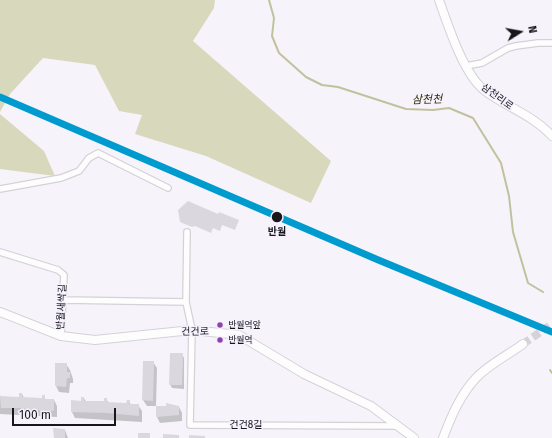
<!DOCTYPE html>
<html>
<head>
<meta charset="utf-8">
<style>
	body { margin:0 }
	#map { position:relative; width:552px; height:438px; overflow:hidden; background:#f6f4fa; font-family:"Fira Sans",sans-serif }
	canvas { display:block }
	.north { position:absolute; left:500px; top:12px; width:40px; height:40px; -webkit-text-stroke:3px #f5f1fd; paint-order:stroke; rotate:79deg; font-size:11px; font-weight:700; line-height:16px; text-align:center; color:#19171c }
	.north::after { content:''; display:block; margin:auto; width:14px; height:18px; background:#19171c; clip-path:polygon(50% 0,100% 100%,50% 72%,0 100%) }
	.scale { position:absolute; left:12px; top:408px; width:104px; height:18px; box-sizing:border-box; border:2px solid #19171c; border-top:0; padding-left:5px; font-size:12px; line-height:14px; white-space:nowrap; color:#19171c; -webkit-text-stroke:3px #f5f1fd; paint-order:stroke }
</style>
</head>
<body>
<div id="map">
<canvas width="552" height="438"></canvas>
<div class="north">N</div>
<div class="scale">100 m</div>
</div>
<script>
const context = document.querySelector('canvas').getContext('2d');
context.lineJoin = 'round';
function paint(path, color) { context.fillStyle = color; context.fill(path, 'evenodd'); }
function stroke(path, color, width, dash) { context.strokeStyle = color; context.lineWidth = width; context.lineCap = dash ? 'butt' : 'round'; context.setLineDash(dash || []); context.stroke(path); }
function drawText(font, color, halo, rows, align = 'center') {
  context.font = font + ' "Fira Sans","Noto Sans KR",sans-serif'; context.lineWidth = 3; context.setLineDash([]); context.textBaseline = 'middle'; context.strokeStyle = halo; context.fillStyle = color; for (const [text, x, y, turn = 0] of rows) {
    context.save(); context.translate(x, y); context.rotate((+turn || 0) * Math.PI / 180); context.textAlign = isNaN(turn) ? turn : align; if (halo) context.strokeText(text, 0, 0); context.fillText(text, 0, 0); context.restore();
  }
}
const forest = new Path2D(`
	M0 0H215L214 8 193 41 331 161 311 203 206 156 135 134 142 115 119 111 95 65 43 58 10 94 0 112Z
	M0 114 44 151 55 176 0 169Z`);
const shadow = new Path2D(`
	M182 354 184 358V389L172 388 170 384Z
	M153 362 157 368 156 406H147L143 400Z
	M56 364H66L70 370 73 379V383H70L69 393 59 392 56 386Z
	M22 394 24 398 43 399 44 396 46 400H54L57 406V417L0 414V395L1 397 20 398Z
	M84 398 86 402H105L106 399 109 403 127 404 129 401 131 405H138L142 411V422L75 418 72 412V401L82 402Z
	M179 407 182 413V421L160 423 157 417Z
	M65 430 68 438H54Z`);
const stream = new Path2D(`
	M269 0 274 18 272 36 279 53 306 77 322 85 338 87 406 109 433 110 449 108 473 118 501 163 509 196 513 232 528 283 543 292
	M550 370 552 373`);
const building = new Path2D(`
	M188 201 218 214 219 212 239 220 235 230 222 225 220 231 213 228 211 233 195 226 192 227 180 222 178 210Z
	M170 353H183L182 385H169Z
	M143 361H154L153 401 142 400Z
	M55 363H67V372H70V378H67L66 387 55 386Z
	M19 393H22V397L42 398V395H45V399H54V411L31 410 23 408H1L0 396 19 397Z
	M81 397H84V401H104V398H107V402L126 403 127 400H130L129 404H139V416L108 413 71 412V400L81 401Z
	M166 403 179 406V415L156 417V406H166Z
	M53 428 65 429V438H54Z
	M138 433H150V438H138Z
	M163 434 179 435V438H163Z
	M189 435 205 436V438H189Z`);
const secondaryTunnel = new Path2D(`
	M523 344 552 324`);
const street = new Path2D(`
	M466 66 482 63 508 48 516 46 538 43H552
	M0 189 61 178 79 171 89 158 98 153 168 188
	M187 232 186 302 192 330 190 425 396 426
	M0 252 58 270 64 275 61 336
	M63 300 186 302`);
const secondary = new Path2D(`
	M439 0C448 25 463 73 484 90 506 107 533 115 552 136
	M0 312 61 336 95 340 192 330 239 335 304 374 371 406 414 438
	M443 438C451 417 460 395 476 378 488 365 508 355 523 344`);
const metro1 = new Path2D(`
	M0 97 376 259 552 332`);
const markers = [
	[277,217,6,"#19171c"],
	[220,325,3.5,"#8e44ad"],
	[220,340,3.5,"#8e44ad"]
];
const busNames = [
	["반월역앞",228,325],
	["반월역",228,340]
];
const streetNames = [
	["삼천리로",497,97,36],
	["반월새싹길",62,307,-87],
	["건건로",195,332,-1],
	["건건8길",246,425]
];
const stopNames = [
	["반월",277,232]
];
const waterNames = [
	["삼천천",427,100,-2]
];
paint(forest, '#d8d8bd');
paint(shadow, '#0003');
stroke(stream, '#c0c29e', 2);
paint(building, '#dad8de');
stroke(secondaryTunnel, '#d5d3d9', 8, [8, 4]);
stroke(street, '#d4d2d7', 8);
stroke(secondary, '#d4d2d7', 10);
stroke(street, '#fefdfe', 5.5);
stroke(secondary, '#fefdfe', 8);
stroke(metro1, '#009bce', 7);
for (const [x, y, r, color] of markers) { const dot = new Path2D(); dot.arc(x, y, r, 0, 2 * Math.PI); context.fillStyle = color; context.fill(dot); stroke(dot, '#f5f1fd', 1.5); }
drawText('9px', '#19171c', '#f5f1fd', busNames, 'left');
drawText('10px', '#19171c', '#f5f1fd', streetNames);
drawText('bold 10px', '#19171c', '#f5f1fd', stopNames);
drawText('italic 11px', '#2d2d02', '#f5f1fd', waterNames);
</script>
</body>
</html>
